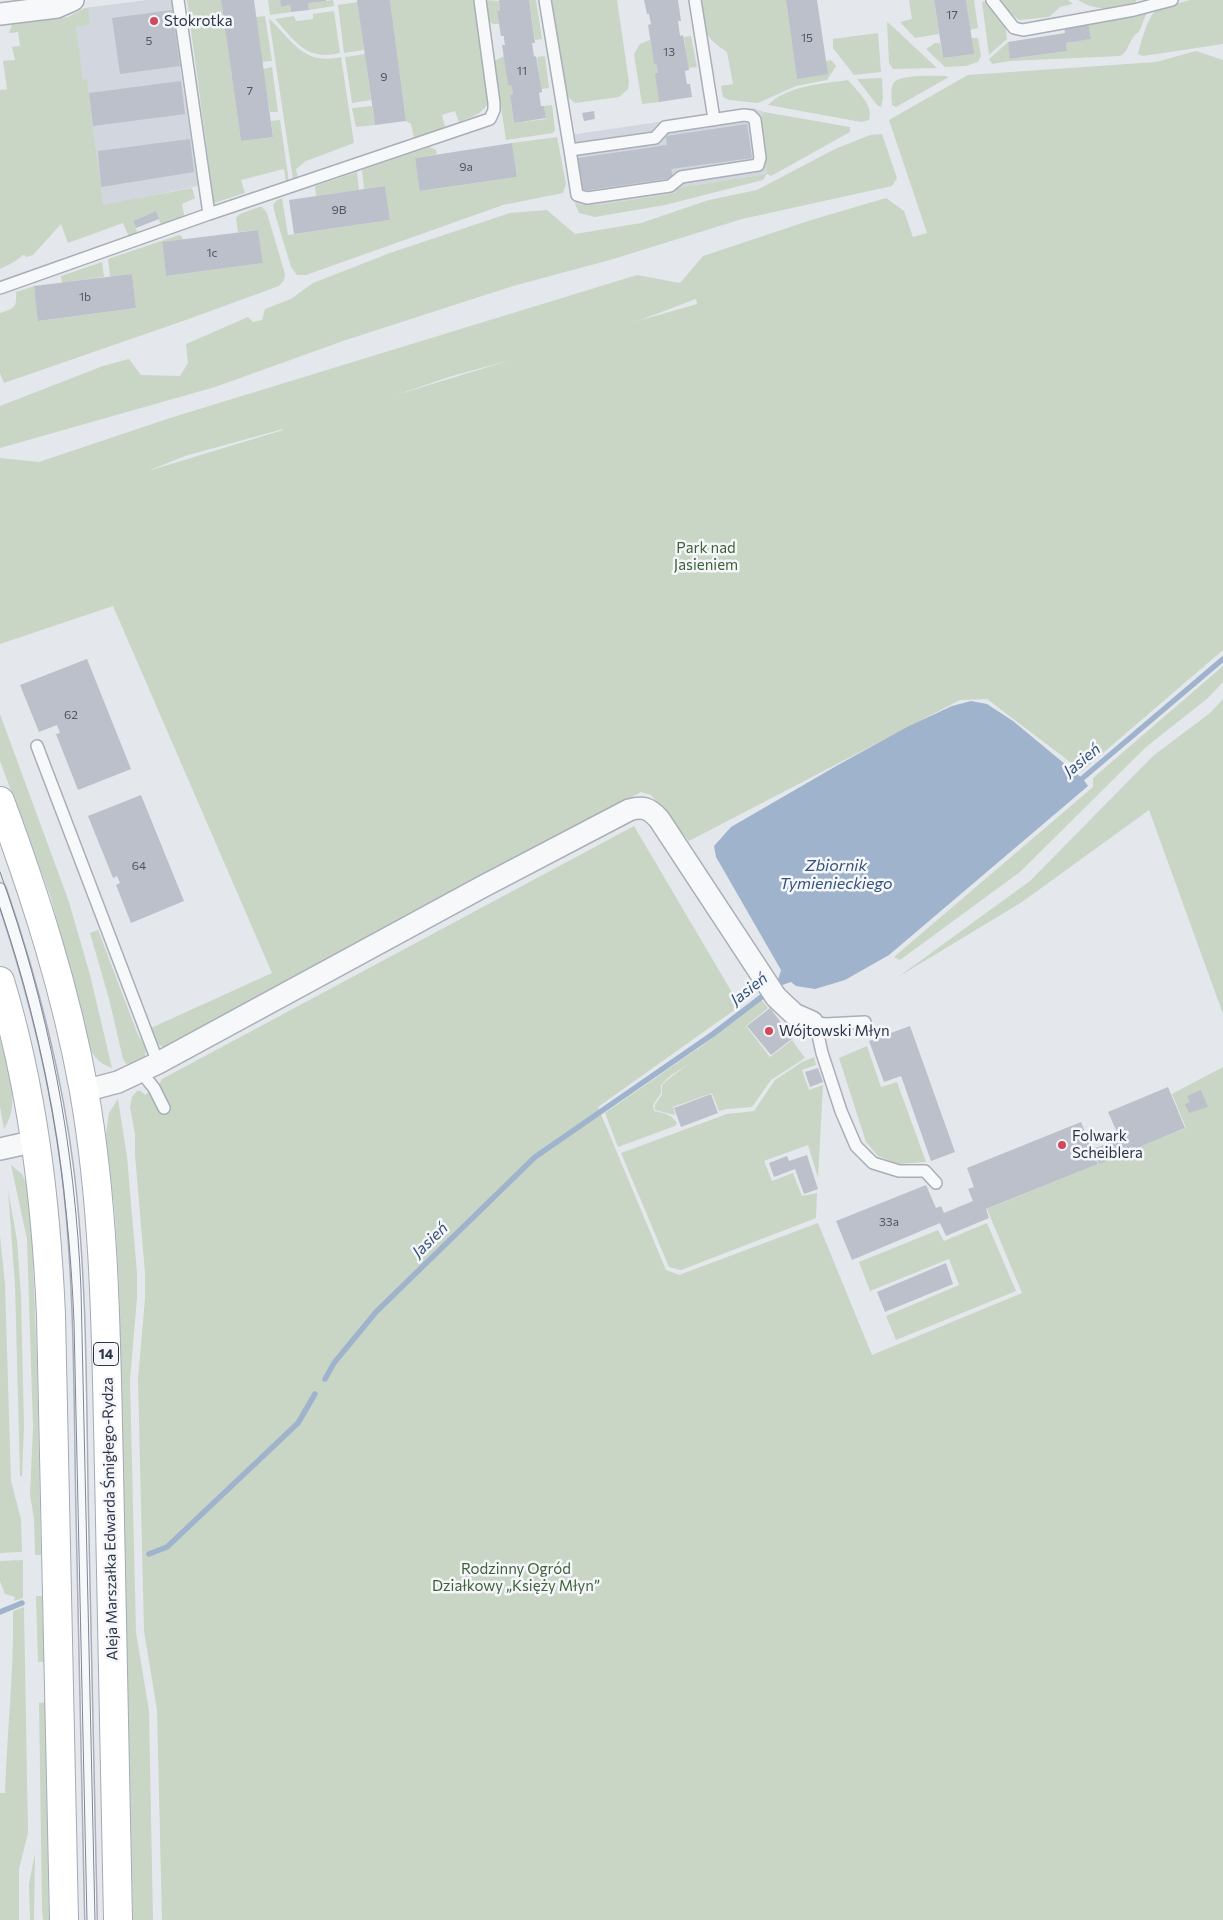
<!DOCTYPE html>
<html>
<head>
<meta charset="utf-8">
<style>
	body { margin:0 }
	canvas { display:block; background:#e4e7ec }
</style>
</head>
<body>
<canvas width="1223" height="1920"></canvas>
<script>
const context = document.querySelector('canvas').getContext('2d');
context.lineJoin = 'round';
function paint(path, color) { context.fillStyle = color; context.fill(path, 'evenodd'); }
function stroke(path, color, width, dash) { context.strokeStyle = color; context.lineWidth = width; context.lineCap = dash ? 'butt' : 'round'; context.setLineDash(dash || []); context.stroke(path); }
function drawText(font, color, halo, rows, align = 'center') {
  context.font = font + ' Commissioner,sans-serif'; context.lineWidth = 5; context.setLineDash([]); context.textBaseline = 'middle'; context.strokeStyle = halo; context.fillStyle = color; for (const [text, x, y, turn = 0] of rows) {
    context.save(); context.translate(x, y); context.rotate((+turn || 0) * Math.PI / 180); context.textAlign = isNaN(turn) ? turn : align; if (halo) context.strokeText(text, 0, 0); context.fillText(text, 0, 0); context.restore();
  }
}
const built = new Path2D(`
	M147 0H174L184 66 180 67 198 186 103 206 87 80H83L73 15 85 8Z
	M754 108 764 112 760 122 767 174 676 188V193L597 205 575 204 563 136Z`);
const green = new Path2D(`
	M187 0H221L241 141 273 137 271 121 280 120 289 182H286L284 169 241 180 245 193 214 203Z
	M268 0H280L281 7 290 5 291 12 270 15Z
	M333 0 334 6 309 10 308 3Z
	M390 0H475L491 95C487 112 475 116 459 122L455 111 442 115 445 127 414 138 411 124 406 121Z
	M484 0 499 1 500 11 497 12 499 24H493L486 19Z
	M529 0H536L542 39 535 40Z
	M550 0H617L629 82 628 89 619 97 575 103 564 94Z
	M700 0H786L797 78 826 61 831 60 836 66 827 80 796 86 758 103 729 100 723 97 721 86 733 84 727 52C700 34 704 29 700 0Z
	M909 0H934L939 34 915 38 900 22 912 19Z
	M966 0H974L978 28 970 30Z
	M1001 0H1068L1073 4 1060 7 1049 17 1019 20 1010 13Z
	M1078 0H1136V2C1115 9 1097 12 1078 0Z
	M1190 0H1223V44L1143 56 1138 54C1141 43 1147 17 1156 11 1166 5 1180 3 1190 0Z
	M988 1 1005 25 1007 39 989 55 982 2Z
	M358 2 364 50 344 53 338 5Z
	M85 8H88L90 24 76 27 83 80 87 79 103 205 192 188 195 198 182 204 185 219 161 226 156 211 133 221 138 234 129 237 123 223 68 243 61 224 33 255 27 257 23 255 14 262 0 269V90L7 89 3 61 15 60 12 47 20 46 18 32 9 33 12 24 68 17Z
	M334 11 340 53C306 61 296 42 275 19L294 16 296 21 313 19V14Z
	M1147 12 1139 32C1129 37 1130 51 1120 56L1010 61 992 64 989 59 1008 42 1011 59 1067 51 1066 43 1090 39 1088 23Z
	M265 16 272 61 262 62 256 17Z
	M269 19C274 22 278 28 283 33 301 53 313 63 341 57L354 143 306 161 296 169 298 179 293 180Z
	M887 22 892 26 937 68 893 69 889 63Z
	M878 33 881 72 854 75 833 48V39Z
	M691 36 697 67 688 68 684 37Z
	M971 38H978L981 56 978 62 966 66 945 67 926 49 935 43H940L943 58 973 54Z
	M650 40 654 63H656L658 73H656L659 102 642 104 634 54 640 44Z
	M1196 51 1223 60V650L1082 771 987 699 960 700 689 841 651 795 641 792 165 1048 156 1043 151 1028 272 973 113 606 0 644V458L39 462 170 418 637 275 680 283 703 256 808 221 886 198 904 211 913 237 927 233 889 120 968 75 1156 62ZM696 299 697 304 634 322H635ZM511 360 393 396 452 376ZM283 429V430L148 471 185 456Z
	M365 54 371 100 352 103 345 57Z
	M504 56 508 85H511L513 94 510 95 514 123 546 119 544 106 552 105 555 130 553 133 506 140 494 61Z
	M545 56 549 88 541 89 537 57Z
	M272 67 278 112H270L263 69Z
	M945 76 949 77 896 107 892 105C892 99 890 90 893 84 898 74 934 76 945 76Z
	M882 78 883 98 881 107 877 105 857 79Z
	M848 80C857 91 874 105 869 120L861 122 768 105C788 85 823 84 848 80Z
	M372 106 375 125 356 127 352 108Z
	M764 112 850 127V132L771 176 767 174 763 180 665 205 595 217 579 213 575 204 597 205 676 193V188L767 174 760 122Z
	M882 134 897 178 892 186 742 219 610 260 513 286 343 341 215 387 0 448V406L103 366 129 359 141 375 180 376 188 363 186 344 248 317 253 322 262 320 265 309 291 299 313 283 390 253 510 213 547 210 575 234 641 223 709 200 757 190 835 149 870 135Z
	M557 137 566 184 563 193 503 205 306 275H297L291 267 275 214 273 205 276 201 282 198 288 235 390 220 385 186 364 189 362 170 430 147 436 150 437 154 415 158 421 191 517 177 512 143Z
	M357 172 359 190 316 196 315 186Z
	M259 207H262L267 213 285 274 284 280 279 286 183 321 4 383 0 373V313C14 308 17 309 16 292L34 286 39 321 136 308 132 274 110 277 108 259 179 235 182 237 183 240 162 243 166 276 263 263 258 230 238 232 236 218 240 214Z
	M102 262 104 277 62 283 61 276Z
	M1223 666V682L1208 698 1146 747 1020 872 900 960 894 957 1093 787V778Z
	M1223 699V1014L1149 810 1022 902 898 977 1030 881 1153 756 1210 713Z
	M0 714 69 902 90 975 112 1068C100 1064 93 1057 89 1045L51 898 0 761Z
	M634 826 740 1006 598 1107 666 1270 679 1275 818 1223 872 1355 1022 1293 987 1209 1186 1128 1172 1094 1223 1067V1920H162L157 1710 144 1631 138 1379 145 1299V1273L135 1155V1135L130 1107 132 1097 137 1091H141L145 1095 160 1083 162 1079Z
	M98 930 138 1035C149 1051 149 1058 131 1068L130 1063 126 1064 123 1059 109 999 90 933Z
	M761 999 768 1008 746 1026 770 1057 792 1040 805 1058 771 1080 752 1107 727 1109 719 1111 712 1093 673 1107 675 1115 655 1110V1105L662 1094V1085L671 1077 690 1063 670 1076 661 1085V1093L653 1105 654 1111C664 1113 671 1114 677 1123L675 1126 618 1147 605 1113 697 1049 699 1051 698 1049Z
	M0 1037C7 1065 22 1103 4 1129L0 1107Z
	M867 1046 881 1087 897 1082 926 1162 898 1164 878 1156 866 1142 839 1058Z
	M814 1057 816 1065 802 1070 809 1090 823 1085 818 1178 808 1145 764 1161 772 1181 793 1173 802 1196 817 1193 816 1218 681 1270 669 1267 621 1153 727 1114 754 1111 775 1080 802 1062Z
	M118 1099 127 1157 137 1273V1298L130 1380 136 1632 149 1711 153 1920H133L119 1284 115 1215 106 1134 109 1113Z
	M11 1165 22 1174 27 1185 32 1238 37 1359 41 1555H35L34 1519 30 1494 33 1427 27 1239Z
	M8 1190 17 1240 21 1296 24 1427 22 1476H20L15 1284Z
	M987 1223 1016 1291 896 1340 886 1316 959 1285 949 1259 870 1291 859 1262 938 1230 944 1241Z
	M0 1235 5 1284 11 1481 21 1519 22 1552 0 1553Z
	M23 1560V1598L14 1601 15 1597 5 1594 0 1581V1561Z
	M36 1596H42L44 1662H38Z
	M24 1607 28 1833 19 1869V1920H0V1793H5C7 1732 14 1672 13 1611Z
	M45 1702 49 1920H43L42 1908 39 1703Z
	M35 1853 34 1920H30L29 1884Z`);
const water = new Path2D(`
	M971 701 987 704 1013 721 1083 779 1088 786 889 955 845 980 815 989 796 986 791 982 782 985 778 980 781 970 716 857 714 846 731 827 838 765 907 727 952 706Z`);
const stream = new Path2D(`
	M1078 782 1223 659
	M325 1379 334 1363 376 1312 535 1157 713 1034 768 992
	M149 1554 167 1547 298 1423 315 1394
	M0 1612 22 1603`);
const building = new Path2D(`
	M221 0H254L273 137 241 141Z
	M280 0H326V1L308 3 309 10 291 12 290 5 281 7Z
	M357 0H390L406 121 375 125Z
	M499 0H529L535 43H532L534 57 536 56 542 92 539 93 540 99 541 106H544L546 118 514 123 510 95 513 94 511 85H508L502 45H505L504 39V36H501L497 11H500Z
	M644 0H678L681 21H678L680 36 683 35 689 70 685 71 686 79 687 84H690L692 97 659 102 655 73H658L656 63 654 64 648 25 651 24 649 14H647Z
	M786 0H817L828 74 797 79Z
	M934 0H966L974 54 943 58Z
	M172 10 180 66 120 74 112 18Z
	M1088 23 1091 39 1066 43 1067 51 1010 59 1008 42 1065 33 1064 26Z
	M181 81 185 114 93 126 89 93Z
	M594 111 595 119 584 121 582 113Z
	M747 124 752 158 671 169 673 178 582 191 578 158 667 145 666 136Z
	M190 139 194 172 101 187 98 151Z
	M512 143 517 177 420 191 415 158Z
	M385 186 390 220 294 234 289 200Z
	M156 211 159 219 136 228 133 221Z
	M258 230 263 263 166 276 162 242Z
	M132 274 136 308 38 321 34 286Z
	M87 659 131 769 78 790 56 734 60 733 57 725 39 732 20 685Z
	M141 795 184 901 131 923 116 885 120 883 117 876 113 878 88 816Z
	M770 1008 793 1038 771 1055 747 1026Z
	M910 1026 955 1152 931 1161 901 1076 884 1082 869 1041Z
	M818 1068 823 1082 810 1087 805 1072Z
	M1168 1087 1185 1128 1099 1164 1093 1149 1120 1139 1108 1112Z
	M1201 1090 1208 1107 1189 1113 1185 1104 1190 1102 1187 1096Z
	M711 1094 718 1113 681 1127 674 1108Z
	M1081 1122 1098 1164 986 1209 989 1218 946 1236 940 1223 852 1260 836 1221 926 1185 936 1208 941 1206 944 1213 973 1201 968 1189 974 1187 967 1168Z
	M807 1155 818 1189 804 1194 795 1169 774 1177 769 1163 787 1156 789 1161Z
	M946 1263 953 1284 885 1312 877 1292Z`);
const lane = new Path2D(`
	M178 0 209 214 490 119 494 110V103L480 0
	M545 0 570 150
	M695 0 714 119
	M992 0 1014 28 1023 30 1134 10 1172 0
	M744 115 751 116 755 120 760 158 758 165 681 177 670 186 587 198 577 195 570 150 655 138 665 127Z
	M0 288 209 214
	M37 746 158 1063
	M0 889C32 982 56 1076 68 1173 81 1282 80 1393 82 1502 85 1641 88 1781 91 1920
	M812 1022 818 1035 822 1053 841 1111 856 1146 873 1163 899 1171H925L936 1183
	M812 1022 825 1024 865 1022
	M141 1072 154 1088 164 1108`);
const street = new Path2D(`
	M0 14 57 7 73 0
	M84 1091 118 1082 158 1063 482 887 629 810C643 806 649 808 659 819L776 997 794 1014 812 1022
	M0 1149 36 1141`);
const primary = new Path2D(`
	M0 801C35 895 66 991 84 1091 106 1216 106 1343 109 1471 112 1620 115 1770 118 1920
	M0 981C33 1090 46 1202 51 1315L64 1920`);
const tram = new Path2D(`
	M0 872C49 1007 75 1146 81 1289L95 1920
	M0 908C47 1046 68 1177 74 1322L87 1920`);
const markers = [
	[154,21,5,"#d1495b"],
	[769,1031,5,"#d1495b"],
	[1062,1145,5,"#d1495b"]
];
const numberNames = [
	["17",952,15],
	["15",807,38],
	["5",149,41],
	["13",669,52],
	["11",522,71],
	["9",384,77],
	["7",250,91],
	["9a",466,167],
	["9B",339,210],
	["1c",212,253],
	["1b",85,297],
	["62",71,715],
	["64",139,866],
	["33a",889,1222]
];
const shields = [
	[106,1354,25]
];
const shieldNames = [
	["14",106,1354]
];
const poiNames = [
	["Stokrotka",164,21],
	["Wójtowski Młyn",779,1031],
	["Folwark",1072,1136],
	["Scheiblera",1072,1153]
];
const parkNames = [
	["Park nad",706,548],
	["Jasieniem",706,565],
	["Rodzinny Ogród",516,1569],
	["Działkowy „Księży Młyn”",516,1586]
];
const streetNames = [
	["Aleja Marszałka Edwarda Śmigłego-Rydza",110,1519,-91]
];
const waterNames = [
	["Jasień",1082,760,-39],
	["Zbiornik",836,866],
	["Tymienieckiego",836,884],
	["Jasień",749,989,-38],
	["Jasień",430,1240,-44]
];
paint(built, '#d2d6de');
paint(green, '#c9d6c5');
paint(water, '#9fb4cc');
stroke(stream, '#9fb4cc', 5.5);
paint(building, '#bbc0ca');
stroke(lane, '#a9aeb7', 14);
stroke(street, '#a9aeb7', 24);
stroke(primary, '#a3abb8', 30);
stroke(lane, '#f7f8fa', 11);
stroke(street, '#f7f8fa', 21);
stroke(primary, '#fff', 28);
stroke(tram, '#7d8696', 1);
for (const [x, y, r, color] of markers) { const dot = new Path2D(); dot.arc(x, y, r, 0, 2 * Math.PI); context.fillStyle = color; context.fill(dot); stroke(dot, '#f4f6f9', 2); }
drawText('12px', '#4f5766', null, numberNames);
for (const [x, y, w] of shields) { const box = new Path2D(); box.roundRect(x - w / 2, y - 11.5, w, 23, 4); context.fillStyle = '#f4f6f9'; context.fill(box); stroke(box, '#2b3445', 1); }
drawText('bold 14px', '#2b3445', null, shieldNames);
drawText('15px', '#2b3445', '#f4f6f9', poiNames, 'left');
drawText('15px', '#3f6138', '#f4f6f9', parkNames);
drawText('15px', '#2b3445', '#f4f6f9', streetNames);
drawText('italic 16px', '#34527a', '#f4f6f9', waterNames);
</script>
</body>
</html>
